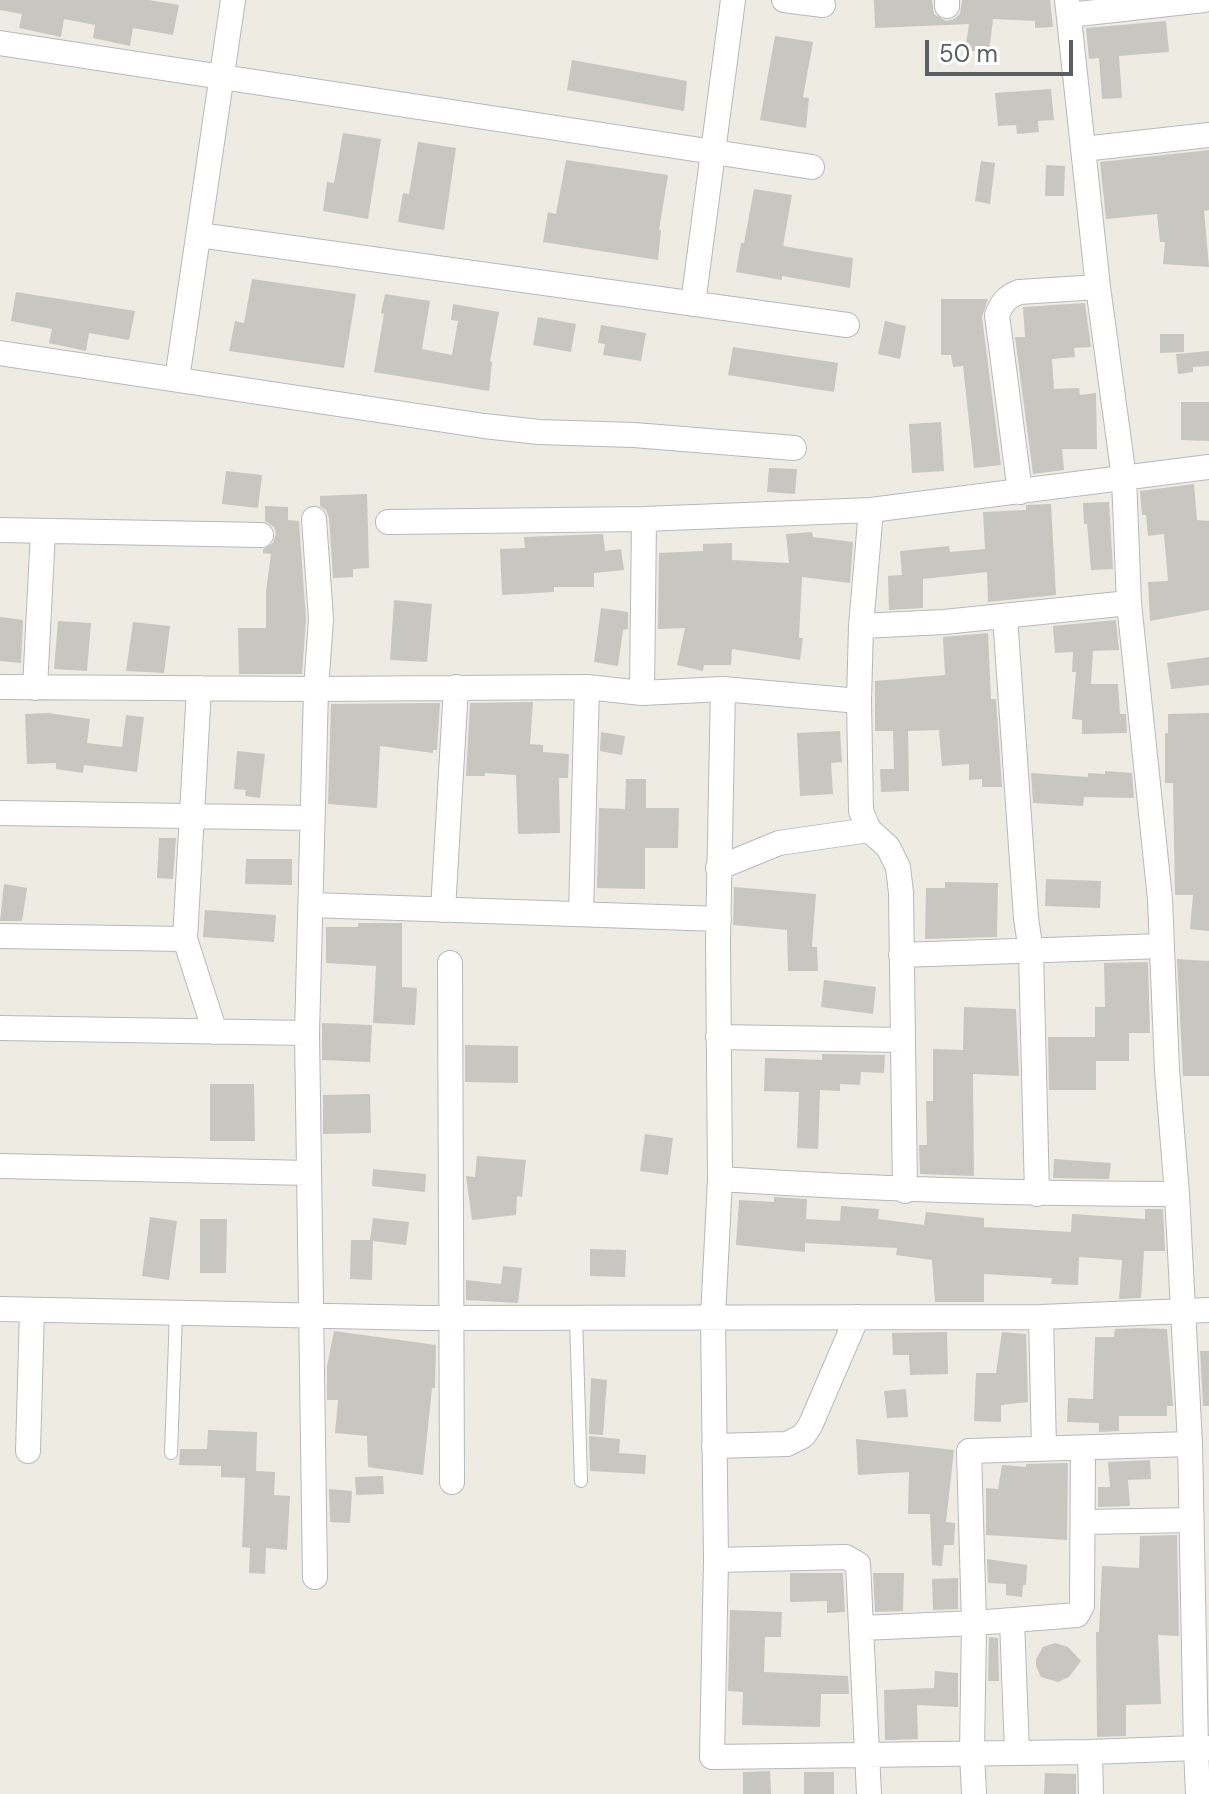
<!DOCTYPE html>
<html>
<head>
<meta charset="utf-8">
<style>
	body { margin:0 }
	#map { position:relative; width:1209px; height:1794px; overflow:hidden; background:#eeebe3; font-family:"DM Sans",sans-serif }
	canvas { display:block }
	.scale { position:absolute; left:925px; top:40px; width:148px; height:36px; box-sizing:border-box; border:4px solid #5b5f63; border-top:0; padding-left:10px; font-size:24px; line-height:28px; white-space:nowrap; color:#5b5f63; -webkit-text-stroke:6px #fff; paint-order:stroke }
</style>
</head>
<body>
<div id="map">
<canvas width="1209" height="1794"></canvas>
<div class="scale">50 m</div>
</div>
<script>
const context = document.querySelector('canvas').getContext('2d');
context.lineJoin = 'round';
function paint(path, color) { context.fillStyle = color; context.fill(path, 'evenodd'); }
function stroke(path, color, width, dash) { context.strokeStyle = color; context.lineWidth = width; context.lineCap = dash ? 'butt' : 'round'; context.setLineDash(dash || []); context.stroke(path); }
const building = new Path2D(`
	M0 0H149L179 5 173 35 133 28 130 46 93 38 95 25 64 19 61 37 19 28 22 14 0 10Z
	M874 0H932L934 14 946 21 954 19 960 14 962 0H1050L1053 27 1035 28V21L993 19 989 53 965 50 969 24 875 28Z
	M1166 21 1169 52 1119 56 1122 98 1102 99 1099 58 1089 59 1086 28Z
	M775 36 813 42 803 97 809 98 806 128 760 120Z
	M572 60 687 81 684 111 567 90Z
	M1051 89 1054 120 1038 121 1039 132 1017 134 1016 125 998 126 995 93Z
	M343 133 381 139 368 219 323 211 327 182 334 183Z
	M418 142 456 148 444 230 398 222 403 193 409 194Z
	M1209 150V210L1204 211 1209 267 1163 264 1165 242H1160L1157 214 1106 219 1100 162Z
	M566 160 668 175 659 230H661L658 260 543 242 548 212 556 214Z
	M981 161 995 163 990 204 975 201Z
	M1046 165 1065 166 1064 196H1045Z
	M754 189 792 195 783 246 853 258 850 288 782 276V280L736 272 741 243H744Z
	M252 279 356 294 344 368 229 351 235 321 244 323Z
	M16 292 135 311 129 340 89 333 86 351 49 343 52 329 11 321Z
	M385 294 430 301 422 349 452 355 458 321 451 320 453 304 499 312 490 361 492 362 489 391 374 372 384 314 381 313Z
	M941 299H988L982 317 1001 465 974 468 963 366 953 367 951 355H941Z
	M1085 303 1091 347 1074 348 1075 357 1052 359 1054 389 1079 388 1080 395 1096 393 1097 449H1062L1064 470 1033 474 1015 337H1025L1023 307Z
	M538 317 576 324 571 352 533 345Z
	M885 321 906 326 900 359 878 354Z
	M601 325 646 333 641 361 603 355 605 344 598 343Z
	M1160 334H1184V352L1160 353Z
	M733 347 838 363 834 392 728 375Z
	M1209 351V366L1193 367V372L1178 374 1176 354Z
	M1181 402H1209V441L1181 440Z
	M941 422 944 471 912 473 909 424Z
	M769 468 797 469 795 494 767 492Z
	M226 471 262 475 258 508 222 504Z
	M1194 484 1197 520 1209 521V610L1150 621 1148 582 1168 581 1164 534 1148 536 1146 515H1142L1140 491Z
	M367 494 369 568 353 569V577L333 578 329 518 326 510 320 506V496Z
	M1109 502 1113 569 1091 570 1087 524H1084L1083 503Z
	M1051 504 1056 595 988 602 987 572 923 579V608L889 610 888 576 902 575 900 551 949 546 950 552 985 549 983 512 1026 510V505Z
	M265 506 288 507V520L299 521 306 619 302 674H239L238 628H266V591L271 554 263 553V549L273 543 276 534 274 527 265 521Z
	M812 532 813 537 853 542 850 583 802 577 799 638H803L800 660 732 649 731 665H704L703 671 677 665 685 628 658 629 659 553 703 551V544L732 543V560L789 563 786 534Z
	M603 534 605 551 621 549 624 570 594 573V587H554V592L502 595 500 549 525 548 524 537Z
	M394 600 432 604 427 662 390 660Z
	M601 608 628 612V629L623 630 618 666 594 662Z
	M0 617 23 620 21 663 0 661Z
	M1116 620 1119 650 1093 651 1091 684H1118L1120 714H1126L1127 733 1082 734V720L1072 719 1076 672H1072L1073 652 1055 653 1053 626Z
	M58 621 91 623 87 671 54 669Z
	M133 622 170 626 164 673 126 671Z
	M988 633 991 699H996L1002 787H982V779L969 780V764L942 766 939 730 908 731 909 791 881 792 880 769H894L893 731H875V681L945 675 943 637Z
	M1209 657V685L1171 689 1167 663Z
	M533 702 530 744 543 745V752L569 754 568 778H559L560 833 518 834 516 775 485 773V776H466L470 703Z
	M440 703 437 750H433V753L380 746 377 808 328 804 331 704Z
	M48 713 90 719 87 743 122 747 126 715 144 717 137 772 84 765 83 773 56 769V763L27 764 25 714Z
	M1209 713V931L1190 929 1193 895H1175L1173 783H1165V733H1168V714Z
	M840 731 842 762 831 763 833 794 800 796 797 733Z
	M601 732 625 736 622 755 600 751Z
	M237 751 265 754 260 798 245 796 246 790 234 789Z
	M1105 771 1132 773 1134 798 1084 797 1083 806 1033 803 1031 773 1088 777V773L1105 774Z
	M626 779H646V808H679L678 848H645V889L597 888 599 808 625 809Z
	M159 838H176L173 879 157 878Z
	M246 859H292V885L245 884Z
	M1046 879 1101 881 1100 908 1045 906Z
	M945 882 998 883 997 937 925 939 926 888H945Z
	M4 884 27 888 22 921H0Z
	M734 887 816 894 812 947H817L818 971H788L787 930 733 925Z
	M205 910 276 915 274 942 203 937Z
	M358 923H402V987L417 988 415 1025 373 1023 376 966 326 963V927H358Z
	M1177 959 1209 961V1076H1183Z
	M1148 962 1150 1033H1129V1061H1096V1090H1049L1048 1037H1095V1007H1105L1104 963Z
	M824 980 876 987 873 1014 821 1007Z
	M964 1007 1016 1009 1019 1076 973 1074 974 1176 920 1174 919 1145H927L926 1101H933V1049L963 1050Z
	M322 1023 372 1025 370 1062 322 1060Z
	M465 1045 518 1046V1083L465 1082Z
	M822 1054 885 1055 884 1073 861 1072 860 1085 840 1084V1091L820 1090 818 1149 797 1148 799 1092 764 1091 765 1058 822 1060Z
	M210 1084H254L255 1141H210Z
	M370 1094 371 1133 323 1134V1095Z
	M645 1134 673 1138 668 1175 640 1171Z
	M477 1156 526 1160 522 1197 517 1196 516 1215 472 1220 466 1176 475 1177Z
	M1054 1159 1111 1163 1109 1179 1053 1178Z
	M373 1169 426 1174 425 1192 372 1186Z
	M774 1197 807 1199 806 1219 840 1221 841 1206 879 1209 878 1219 924 1225 926 1212 984 1218V1227L1071 1232 1072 1214 1145 1219V1209H1163L1165 1251H1144L1141 1298 1119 1299 1122 1260 1079 1257 1078 1285 1051 1284 1052 1278 984 1274V1302H935L932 1260 896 1255 897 1248 805 1243V1252L736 1245 739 1200 774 1202Z
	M150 1217 177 1221 169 1280 142 1276Z
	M373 1218 409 1222 406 1245 373 1241 372 1280 350 1279 351 1240H370Z
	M200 1219H227L226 1273H200Z
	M590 1249 626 1250 625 1277 590 1276Z
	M503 1266 522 1268 518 1303 466 1300V1280L501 1284Z
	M1139 1328 1167 1329 1173 1406H1167V1416H1119V1431L1099 1432V1423L1067 1422 1068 1398 1093 1399 1095 1337H1114L1115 1329Z
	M334 1331 436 1345 435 1388H432L423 1475 368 1467 367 1436 335 1433 338 1400H327V1366Z
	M947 1332 948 1374 910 1375 909 1355H893L892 1333Z
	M1002 1332 1026 1334 1028 1402 1001 1405V1422L974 1421 976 1373H996Z
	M1200 1351H1209V1406H1203Z
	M591 1378 607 1380 603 1435 589 1434Z
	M906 1389 908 1417 887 1418 884 1391Z
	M208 1430 257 1432 256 1471 275 1472 274 1495 290 1496 287 1550 266 1548 265 1574 249 1573 250 1548 242 1547 245 1478 221 1477V1466L179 1465 180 1449H207Z
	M589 1436 620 1439 619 1453 646 1455 645 1474 590 1471Z
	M856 1439 954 1450 946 1522 955 1523 954 1545H944L942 1566 932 1565 930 1514H908L909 1472 858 1475Z
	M1150 1460 1151 1479 1128 1480 1130 1506 1098 1507V1487H1110L1108 1462Z
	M1062 1463H1068L1067 1540 986 1535V1488L998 1489 1002 1465 1026 1467V1464Z
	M383 1476 384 1494 356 1495 355 1477Z
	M329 1489 352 1491 350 1523 330 1522Z
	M1177 1535 1179 1636 1158 1635 1161 1704 1126 1705V1736L1097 1737 1096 1632H1099L1102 1566 1139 1568 1140 1536Z
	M987 1559 1027 1565 1026 1585H1023L1022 1597 1006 1595V1584L988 1583Z
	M790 1573H843L845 1612 827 1613V1601L790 1602Z
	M873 1573H904L903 1611 875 1612Z
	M958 1578V1609L933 1610 932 1579Z
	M730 1610 782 1612 781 1637H765L764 1672 848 1676 849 1694H821L820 1727 742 1725 743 1692 728 1691Z
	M989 1637 998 1638 999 1681H988Z
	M1055 1643 1068 1647 1081 1661 1069 1677 1058 1682 1041 1677 1036 1666V1659L1043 1647Z
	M935 1671 958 1673V1707L917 1705 918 1739 885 1740 884 1690 934 1688Z
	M770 1771 771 1794H743V1772Z
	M804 1772H834V1794H804Z
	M1045 1773 1076 1774V1794H1044Z`);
const service = new Path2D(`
	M576 1318 581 1481
	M171 1453 176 1313`);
const minor = new Path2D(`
	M784 0 823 5
	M947 0V6
	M1067 0 1098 287 1124 478 1129 603 1160 899 1167 1070 1177 1194 1190 1444 1196 1748H1209
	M1069 15 1204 0
	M0 43 812 167
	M1083 149 1209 135
	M199 235 847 325
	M693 304 733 0
	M0 353 484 426 539 432 634 435 794 448
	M177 379 233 0
	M1020 492 997 315C1002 303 1006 297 1019 292L1098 287
	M871 510 861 626 859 701 861 811 869 830 888 847 898 867 901 893 905 1191
	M314 519 321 619 316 689 307 1033 315 1577
	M388 522 644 519 871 510 1209 467
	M0 530 261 535
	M1005 616 1026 918 1031 952 1037 1194
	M861 626 944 622 1129 603
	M0 687 316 689 587 687 642 693 723 689 859 701
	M35 688 43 531
	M723 689 718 940 720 1179 713 1317 716 1560 712 1757 1090 1752 1196 1748 1198 1794
	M642 693 644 519
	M0 813 312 818
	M718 868 779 843 869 830
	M311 905 719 919
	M443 910 456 687
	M581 913 587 687
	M0 936 185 939 199 688
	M185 939 215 1032
	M901 955 1162 946
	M450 963 452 1482
	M0 1028 307 1033
	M718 1037 903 1040
	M0 1166 308 1173
	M720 1179C873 1189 1024 1194 1177 1194
	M0 1309 425 1318 1041 1317 1209 1310
	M1041 1317 1044 1448
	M714 1446 787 1444 803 1436 810 1426 857 1317
	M28 1451 32 1310
	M1084 1522 1191 1520
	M716 1560 846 1557 858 1564 869 1794
	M1012 1620 1017 1753
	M862 1628 974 1623 969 1451 1190 1444
	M1090 1752 1091 1794
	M974 1794 972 1753 974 1623 1077 1615 1082 1606 1083 1449`);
paint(building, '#c8c6c0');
stroke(service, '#b5b9bd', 14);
stroke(minor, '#b5b9bd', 26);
stroke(service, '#fff', 12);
stroke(minor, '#fff', 24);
</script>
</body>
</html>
